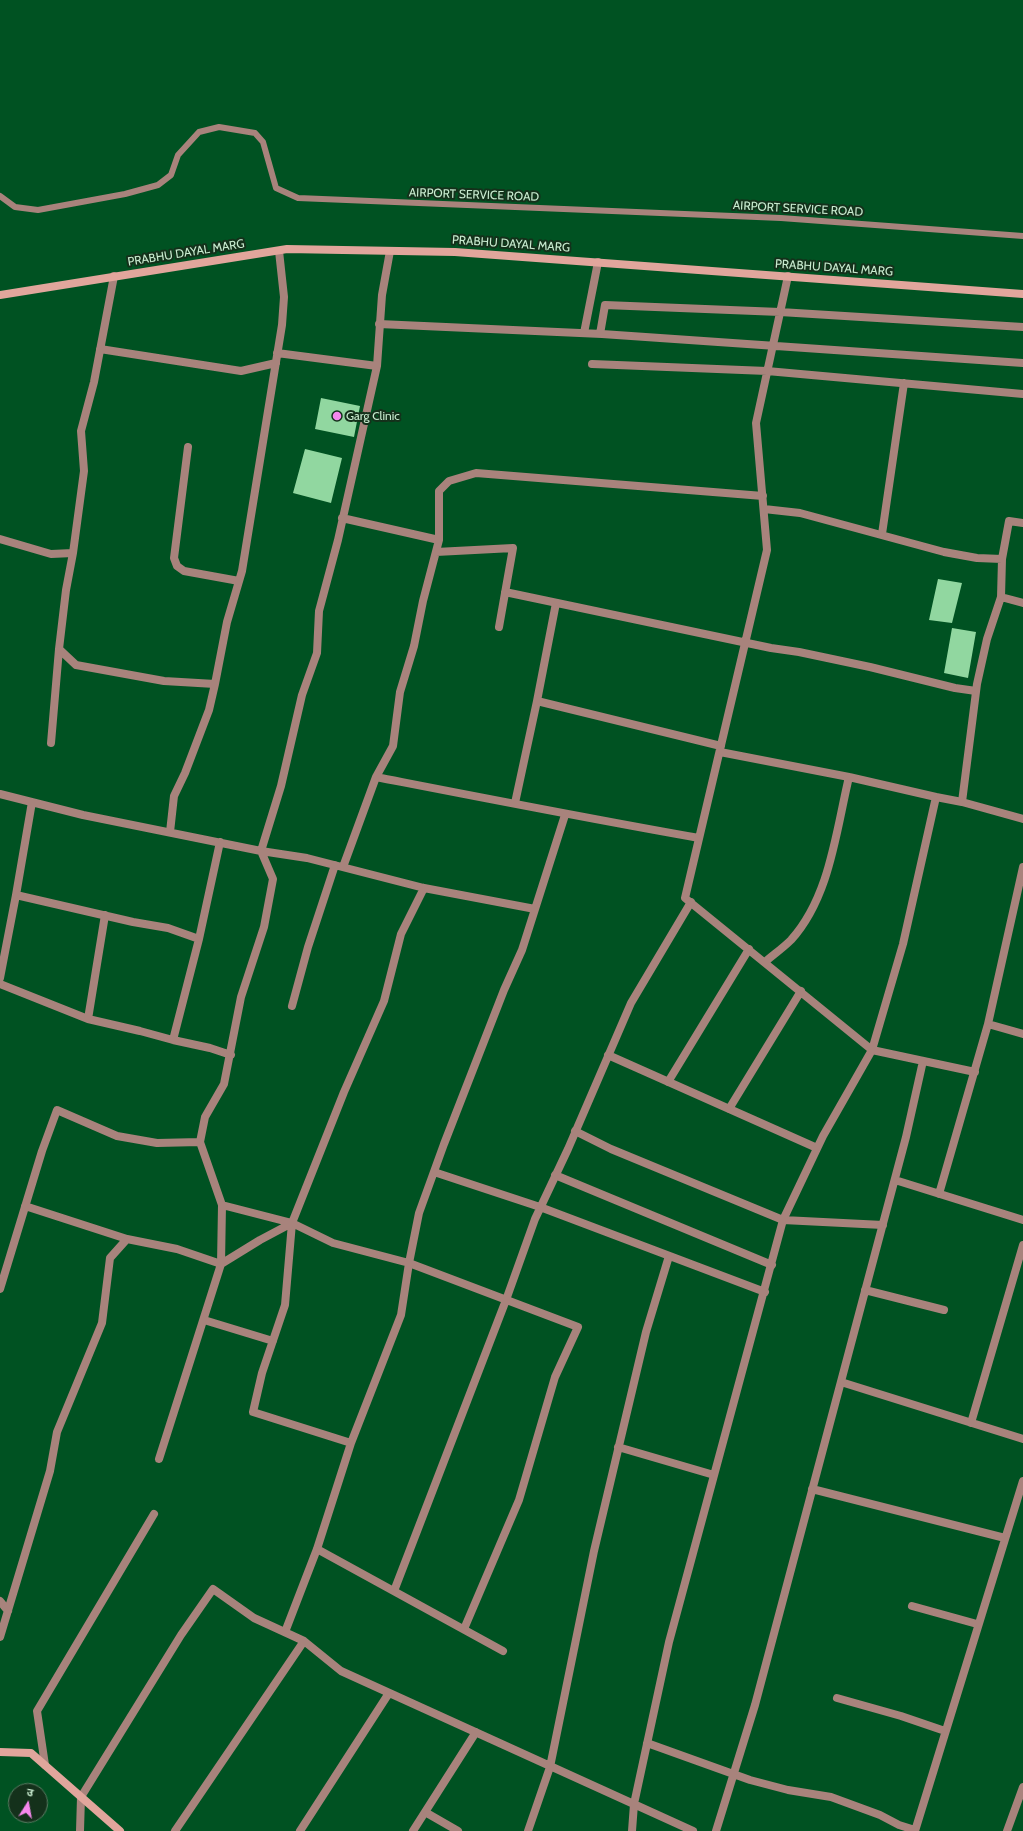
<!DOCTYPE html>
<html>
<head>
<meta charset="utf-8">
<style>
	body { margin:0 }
	#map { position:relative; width:1023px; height:1831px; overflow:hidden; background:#005222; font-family:Cabin,"Noto Sans Devanagari",sans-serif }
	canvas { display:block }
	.north { position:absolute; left:8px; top:1783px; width:40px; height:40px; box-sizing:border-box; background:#14311b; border:1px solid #5c7b63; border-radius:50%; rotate:11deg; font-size:11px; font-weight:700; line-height:16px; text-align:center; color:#c8ebcf }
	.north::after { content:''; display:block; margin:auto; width:14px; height:18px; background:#f688ed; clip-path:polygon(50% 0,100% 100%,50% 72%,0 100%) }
</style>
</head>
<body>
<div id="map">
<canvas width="1023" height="1831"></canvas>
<div class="north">उ</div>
</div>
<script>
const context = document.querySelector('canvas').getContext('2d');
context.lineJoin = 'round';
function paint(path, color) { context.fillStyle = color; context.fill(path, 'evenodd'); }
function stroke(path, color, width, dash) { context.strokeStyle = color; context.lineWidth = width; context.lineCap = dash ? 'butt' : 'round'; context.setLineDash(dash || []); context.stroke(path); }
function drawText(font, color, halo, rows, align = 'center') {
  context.font = font + ' Cabin,sans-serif'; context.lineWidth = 4; context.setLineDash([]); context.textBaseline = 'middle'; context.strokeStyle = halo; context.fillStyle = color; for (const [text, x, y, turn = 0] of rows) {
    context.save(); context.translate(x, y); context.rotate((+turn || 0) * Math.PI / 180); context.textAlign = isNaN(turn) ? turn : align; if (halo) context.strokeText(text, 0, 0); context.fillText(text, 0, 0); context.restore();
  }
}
const building = new Path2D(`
	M321 398 360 406 354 437 315 429Z
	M305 449 342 458 331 503 293 493Z
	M938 579 962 583 952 623 929 620Z
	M952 628 976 632 968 678 944 673Z`);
const lane = new Path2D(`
	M0 196 15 207 38 210 125 194 158 185 171 175 178 155 199 132 219 127 255 133 263 142 276 188 298 198 781 218 1023 236`);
const street = new Path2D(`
	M788 276 756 423 767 550 685 898 872 1050 975 1072
	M379 324 602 334 1023 363
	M584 333 598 262
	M600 334 605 305 780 312 1023 327
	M100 349 241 371 276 363
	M277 353 377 366
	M592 364 767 371 1023 394
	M188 447 174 558 177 566 184 571 239 581
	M764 509 800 513 944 552 977 558 1002 559
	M342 518 439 540
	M882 534 904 383
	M0 539 51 554 73 553 84 471 81 431 94 382 114 276
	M436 552 513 548 499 627
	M73 553 66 590 59 649 76 665 164 681 215 684 209 710 185 773 174 796 170 832
	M505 592 771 648 799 652 870 667 955 688 976 691
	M1001 597 1023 603
	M556 603 537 701 721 746
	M215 684 227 622 242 571 282 325 284 297 279 251
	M51 743 59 649
	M720 752 849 777 936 797
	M376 777 393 746 400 692 414 646 423 601 439 540V491L449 481 476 473 763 496
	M0 794 83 815 261 851 281 786 302 695 317 653 319 611 338 540 377 366 382 295 390 251
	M32 802 16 895 133 922 168 928 199 939 173 1040 210 1048 231 1055
	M962 802 977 684 987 639 1001 597 1002 559 1009 521 1023 523
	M515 803 537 701
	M261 851 273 879 264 927 241 997 224 1084 205 1117 200 1142 222 1205 292 1223
	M261 851 307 858 424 888 535 909
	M343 867 376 777C484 798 591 819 699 838
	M424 888 401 934 384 1001 344 1092 292 1223 333 1243 409 1263 419 1213 444 1144 504 990 522 950 565 815
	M199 939 220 842
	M765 962C773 955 783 948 791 940 830 897 836 831 849 777
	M0 978 16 895
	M0 984 88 1019 140 1031 173 1040
	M292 1006 308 947 335 865
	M88 1019 105 915
	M988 1024 1023 1034
	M608 1055 817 1148
	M668 1082 749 949
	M729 1109 801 991
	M575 1131 611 1149 783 1220 883 1225
	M434 1172 540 1207 765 1292
	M555 1175 772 1265
	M895 1180 1023 1220
	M939 1194 988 1024 1023 867
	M25 1206 127 1239
	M292 1223 285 1305 262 1373 253 1412 351 1443
	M221 1264 260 1240 292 1223
	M0 1289 42 1151 57 1110 117 1136 157 1143 200 1142
	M865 1290 944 1310
	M204 1320 273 1341
	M841 1382 1023 1439
	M971 1423 1023 1245
	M618 1447 714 1475
	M159 1459 221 1264 222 1205
	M812 1489 1005 1538
	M317 1549 503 1651
	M394 1591 506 1300 535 1219 568 1149 631 1003 691 902
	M0 1601 8 1611
	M912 1606 977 1624
	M285 1632 317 1549 351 1443 401 1315 409 1263 578 1327 555 1377 519 1500 464 1629
	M0 1637 50 1471 57 1432 102 1323 110 1258 127 1239 177 1249 221 1264
	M837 1698 901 1716 945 1731
	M647 1743 750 1780 788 1790 831 1797 880 1815 899 1825 915 1830
	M45 1765 37 1711 154 1514
	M425 1812 458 1831
	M80 1831 81 1797 181 1635 213 1589 254 1618 304 1641 341 1671 693 1831
	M175 1831 304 1641
	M300 1831 389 1693
	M413 1831 476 1732
	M528 1831 550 1767 594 1551 646 1332 669 1256
	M632 1831 634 1804 669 1642 783 1220 823 1136 872 1050 903 944 936 797 962 802 1023 819
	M716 1831 755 1705 906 1137 923 1061
	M915 1831 1023 1481
	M1007 1831 1023 1787`);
const secondary = new Path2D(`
	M0 295 287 249 455 252 1023 294
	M0 1752 31 1753 120 1831`);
const markers = [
	[337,416,5,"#f688ed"]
];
const streetNames = [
	["AIRPORT SERVICE ROAD",474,195,2],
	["AIRPORT SERVICE ROAD",798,209,3],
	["PRABHU DAYAL MARG",511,244,4],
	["PRABHU DAYAL MARG",186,253,-9],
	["PRABHU DAYAL MARG",834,268,4]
];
const poiNames = [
	["Garg Clinic",346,416]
];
paint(building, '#91d7a0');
stroke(lane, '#a8837c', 6);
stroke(street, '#a8837c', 8);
stroke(secondary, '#e1a69c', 8);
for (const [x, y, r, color] of markers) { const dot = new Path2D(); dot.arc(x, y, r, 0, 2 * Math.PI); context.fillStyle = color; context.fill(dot); stroke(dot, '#14311b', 1.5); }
drawText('12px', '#c8ebcf', '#14311b', streetNames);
drawText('12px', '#c8ebcf', '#14311b', poiNames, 'left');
</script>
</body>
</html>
